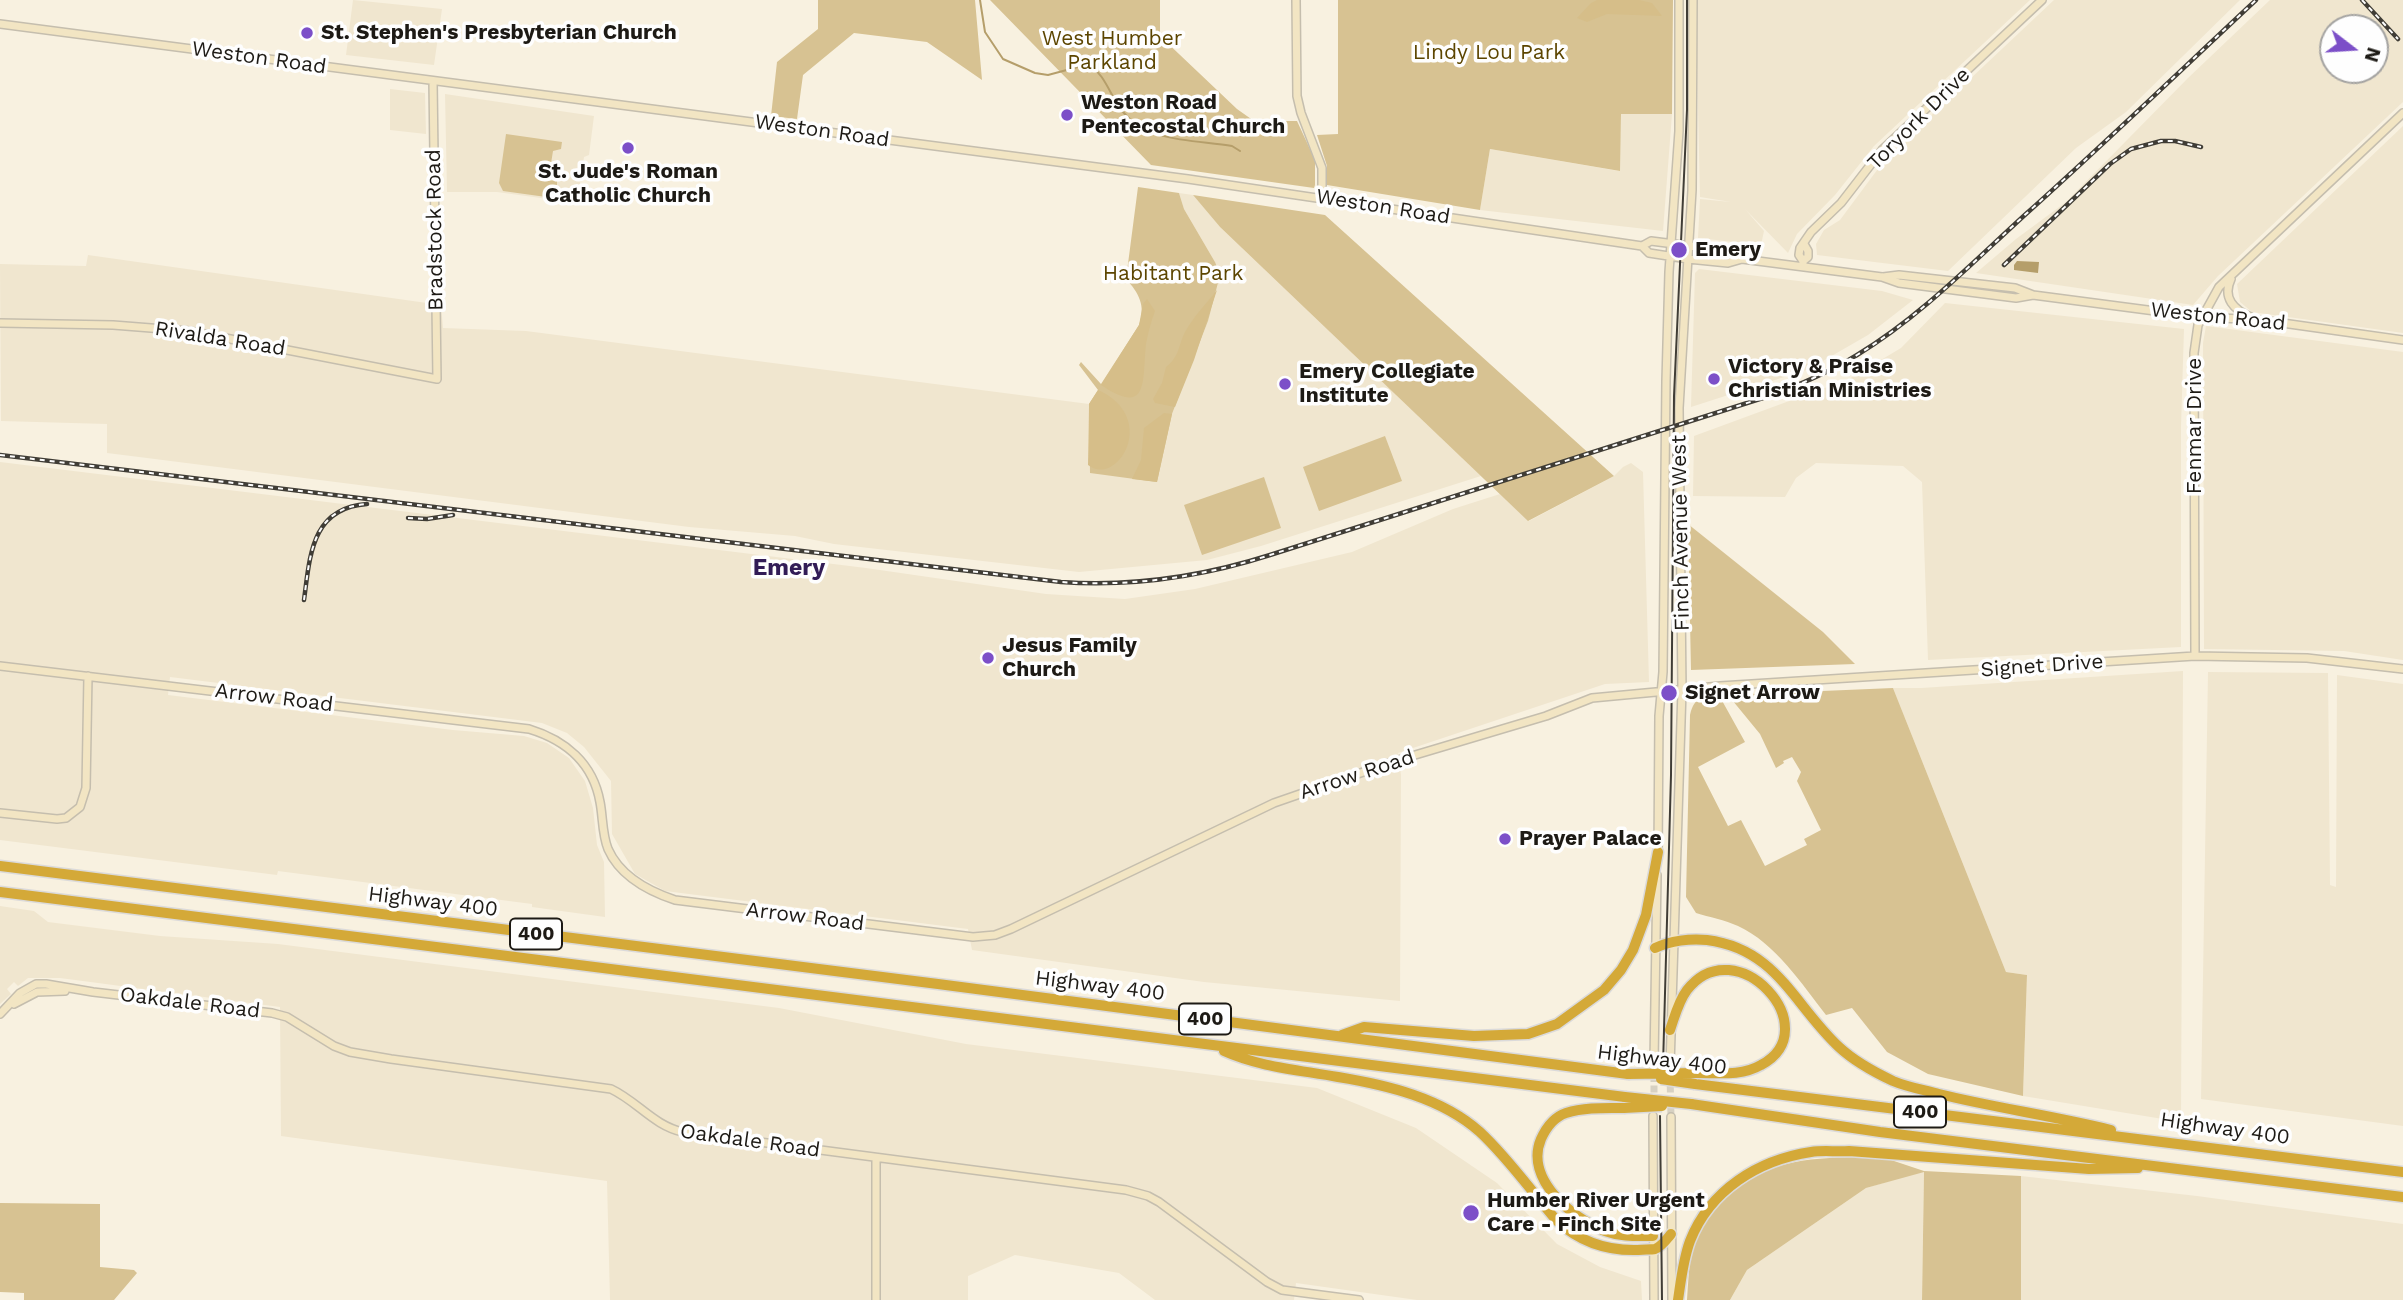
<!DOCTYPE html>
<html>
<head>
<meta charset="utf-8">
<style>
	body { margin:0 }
	#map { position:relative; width:2403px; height:1300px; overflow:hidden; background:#f8f1e0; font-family:"Work Sans",sans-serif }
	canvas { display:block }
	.north { position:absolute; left:2319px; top:14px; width:70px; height:70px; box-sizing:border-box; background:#fefefe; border:2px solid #a4a3a1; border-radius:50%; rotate:107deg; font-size:19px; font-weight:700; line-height:28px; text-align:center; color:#1d1a15 }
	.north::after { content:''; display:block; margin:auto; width:24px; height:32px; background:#7c4fc8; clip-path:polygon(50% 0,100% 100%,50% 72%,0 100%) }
</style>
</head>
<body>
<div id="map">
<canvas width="2403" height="1300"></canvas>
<div class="north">N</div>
</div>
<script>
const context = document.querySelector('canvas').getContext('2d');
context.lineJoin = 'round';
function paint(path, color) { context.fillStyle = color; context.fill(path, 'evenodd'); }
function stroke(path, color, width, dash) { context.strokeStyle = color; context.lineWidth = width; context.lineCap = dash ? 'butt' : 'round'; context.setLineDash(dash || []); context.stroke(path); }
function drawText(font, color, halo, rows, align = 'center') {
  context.font = font + ' "Work Sans",sans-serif'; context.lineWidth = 7; context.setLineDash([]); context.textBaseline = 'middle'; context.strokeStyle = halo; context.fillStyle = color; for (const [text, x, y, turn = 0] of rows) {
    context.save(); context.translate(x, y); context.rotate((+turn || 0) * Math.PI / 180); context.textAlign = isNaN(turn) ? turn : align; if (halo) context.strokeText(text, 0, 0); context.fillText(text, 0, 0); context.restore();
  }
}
const built = new Path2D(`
	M353 0 442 9 434 65 346 55Z
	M1696 0H2030L1874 146 1835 195 1797 234 1788 253 1745 209 1764 231 1761 245 1698 238 1700 199 1731 202 1700 197 1697 63 1695 47Z
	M2054 0H2240L2126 112 2076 148 1948 271 1817 255 1816 244 1824 230 1840 220 1886 158Z
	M2270 0H2403V102L2218 276 2193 305 1976 273 2016 239 2066 202 2188 78ZM2333 28H2375V70H2333Z
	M390 89 425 93 426 134 390 130Z
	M445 94 594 116 589 155 584 157 577 203 497 192H447Z
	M1621 114H1672L1663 231 1480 210 1490 149 1619 171Z
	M2403 126V333L2252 312 2240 302 2237 284Z
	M1179 193 1193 195 1220 227 1481 476 1261 546 1207 560 1079 572 834 544 795 536 689 527 147 458 107 453V424L1 421 0 264 86 266 88 255 441 305 443 328 526 331 1089 404 1088 465 1157 482 1172 414 1208 321 1215 262 1184 209Z
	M1699 269 1882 291 1913 300 1868 335 1809 369 1691 407 1695 273Z
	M1945 303 2184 329 2181 427V647L1928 660 1922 482 1903 466 1816 463 1796 478 1785 497 1693 496 1694 436 1849 379 1901 348Z
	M2206 326 2403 352V660L2344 651 2204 649 2203 343Z
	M0 462 866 568 1046 594 1125 599 1195 589 1352 552 1453 509 1500 494 1529 521 1614 476 1623 467 1631 463 1643 472 1649 682 1605 684 1398 753 1401 775 1400 1001 1204 982 972 950 968 929 665 891 635 874 612 834 611 781 584 747 567 733 542 723 170 677 168 695 453 730 524 736 547 743 569 758 585 781 593 808 597 845 604 862 605 917 532 907V904L278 871 277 875 0 840Z
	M2183 671 2181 1122 2023 1096 2027 975 2006 972 1893 688H1921Z
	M2208 672 2328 673 2330 885 2336 887 2337 675 2403 684V1126L2201 1099Z
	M0 906 34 911 48 922 160 936 278 944 779 1008 966 1044 1317 1088 1416 1128 1497 1183 1557 1244 1600 1267 1641 1281 1642 1300H1417L1296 1283 1294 1300H1155L1119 1273 1015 1255 968 1276V1300H610L607 1181 281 1136 280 1007 60 978H28L18 986 14 982 7 989 11 994 0 1004Z
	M1924 1171 1922 1300H1730L1747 1270 1866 1188Z
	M2021 1176 2197 1196 2403 1224V1300H2021Z`);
const green = new Path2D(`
	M818 0H975L982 80 927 42 854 33 803 75 797 119 771 116 777 62 818 29Z
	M990 0H1160V36L1237 109 1254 121H1297L1315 160V185L1314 188 1151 165Z
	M1338 0H1673L1672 114H1621L1620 171 1490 149 1480 210 1327 185V166L1317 135 1338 134Z
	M506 134 562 142 561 149 553 151 549 176 546 178 548 181 557 180V188L575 191V201L503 191 499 183Z
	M1138 187 1179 193 1184 209 1215 262 1220 275 1208 321 1172 414 1157 482 1090 473 1089 404 1098 390 1079 365 1081 362 1101 384 1139 325C1146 306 1139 293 1126 279Z
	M1193 195 1325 215 1614 476 1528 521 1220 227Z
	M1385 436 1402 481 1319 511 1303 467Z
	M1264 477 1281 528 1202 555 1184 505Z
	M1688 524 1823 632 1855 664 1691 670Z
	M1893 688 2006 972 2027 975 2023 1096 1928 1074 1887 1052 1852 1008 1826 1015C1802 984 1775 943 1738 926 1725 920 1709 917 1696 913L1686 897 1690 715C1695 695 1702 699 1720 697L1745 742 1698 767 1728 826 1741 820 1765 866 1807 845 1804 839 1821 830 1797 781 1801 772 1792 757 1783 761 1784 763 1776 768 1760 734 1728 695Z
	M1859 1157 1888 1159 1924 1171 2021 1176V1300H1922L1924 1172 1866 1188 1747 1270 1730 1300H1687C1688 1284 1689 1267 1691 1252 1694 1233 1708 1214 1720 1202 1760 1161 1805 1158 1859 1157Z
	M0 1203 100 1204V1267L134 1270 137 1273 114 1300H24V1293L0 1292Z`);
const forest = new Path2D(`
	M1597 0H1639L1652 3 1662 16 1607 14 1587 22 1577 18 1591 3Z
	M1217 290 1194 360 1175 407 1155 403 1153 399 1162 383 1166 367C1180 356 1178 346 1185 332 1194 316 1206 304 1217 290Z
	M1147 299 1155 311C1151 322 1148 333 1146 344 1142 379 1150 418 1101 385L1139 325 1143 304Z
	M1098 390C1160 418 1117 488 1088 465L1089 404Z
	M1164 413 1172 414 1157 482 1132 479 1141 460 1144 428Z`);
const water = new Path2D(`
	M2017 261 2039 262 2038 273 2014 270V265Z`);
const stream = new Path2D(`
	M980 0 985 32 1003 59 1035 73 1048 75 1089 64C1107 77 1110 97 1124 113 1149 143 1198 140 1232 146L1240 151`);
const secondaryTunnel = new Path2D(`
	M1670 1075 1671 1117
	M1654 1103V1062`);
const secondary = new Path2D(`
	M1296 0 1297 96 1301 113 1322 168V197
	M0 24 1188 179 1642 246 1649 253 1688 259 1728 263 1742 259 1882 277 1899 283 2016 298 2033 295
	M1642 246 1651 241 1729 251 1742 259
	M1803 261 1808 257V251L1804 244
	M1803 265V261L1799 255 1800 248 1811 232 1841 203 1882 150 2042 0
	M1883 277 1899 275 2015 288 2033 295 2201 317 2261 320 2403 340
	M2231 279C2222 298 2234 310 2251 317
	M0 323 113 325 189 331 437 379 433 81
	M2195 656 2194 353 2198 325 2219 287 2403 113
	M0 666 529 729C565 740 593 763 600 802 603 817 602 834 608 849 620 876 648 891 675 900L973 937 995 935 1011 929 1274 803 1395 761 1546 716 1592 698 1720 686 2195 656 2307 658 2403 669
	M0 813 57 819 66 818 80 807 86 788 88 676
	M1658 856 1659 716 1663 672 1666 381 1669 272 1679 131V0
	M14 1004 37 992 65 991
	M0 1014 20 993 36 984H46L93 992 272 1013 287 1017 334 1046 350 1052 391 1059 611 1089C637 1101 654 1126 683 1132L1126 1190 1148 1196 1159 1202 1267 1282 1282 1290 1359 1300
	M1654 1062 1657 875
	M1670 1066 1682 690 1679 408 1692 190 1693 0
	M1653 1116 1654 1300
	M1671 1117 1672 1300
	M876 1158V1300`);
const highway = new Path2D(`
	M0 866 938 984 1628 1074
	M0 892 1625 1097
	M1655 948C1670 941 1690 938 1707 940 1777 949 1793 1004 1839 1047 1854 1061 1874 1072 1893 1081 1907 1087 1924 1090 1939 1094 1996 1108 2054 1116 2111 1130
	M1670 1030C1675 1016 1678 1002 1687 990 1736 927 1829 1029 1761 1065 1742 1076 1719 1073 1698 1073
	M1342 1035 1364 1027 1474 1036 1528 1034 1557 1024 1604 990 1621 970 1633 950 1646 915 1658 852
	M1224 1051C1259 1067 1300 1070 1338 1077 1387 1085 1442 1098 1480 1132 1509 1159 1531 1191 1557 1221 1580 1242 1607 1251 1638 1250 1643 1249 1650 1250 1655 1249 1662 1246 1666 1240 1671 1234
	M1695 1084C1931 1114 2167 1142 2403 1172
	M1691 1104 1880 1132 2403 1197
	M1624 1108C1605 1108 1585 1107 1566 1113 1554 1117 1546 1128 1541 1139 1524 1179 1573 1219 1605 1231 1621 1237 1636 1236 1653 1236
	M1678 1300C1681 1280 1683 1260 1690 1241 1710 1190 1758 1160 1811 1152 1823 1150 1836 1152 1849 1151L2089 1169 2138 1168`);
const tram = new Path2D(`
	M1663 1066 1671 775 1674 396 1687 110V0
	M1660 1116 1662 1300`);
const rail = new Path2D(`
	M2362 0 2398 39
	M2004 265 2110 164 2131 149 2161 141H2175L2201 147
	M0 455 1061 582C1134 587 1201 577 1270 555L1766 397C1797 386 1828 373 1857 355 1920 317 1973 262 2027 213 2105 143 2180 71 2256 0
	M408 518 427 519 453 515
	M304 600C310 556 311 508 367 504`);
const highwayBridge = new Path2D(`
	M1628 1074 1698 1073
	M1661 1079 1695 1084
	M1625 1097 1691 1104
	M1624 1108 1662 1106`);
const markers = [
	[307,33,7,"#7c4fc8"],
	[1067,115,7,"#7c4fc8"],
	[628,148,7,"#7c4fc8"],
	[1679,250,9,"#7c4fc8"],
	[1714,379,7,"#7c4fc8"],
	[1285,384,7,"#7c4fc8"],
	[988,658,7,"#7c4fc8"],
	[1669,693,9,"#7c4fc8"],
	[1505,839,7,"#7c4fc8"],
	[1471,1213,9,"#7c4fc8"]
];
const shields = [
	[536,934,52],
	[1205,1019,52],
	[1920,1112,52]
];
const shieldNames = [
	["400",536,934],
	["400",1205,1019],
	["400",1920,1112]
];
const poiNames = [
	["St. Stephen's Presbyterian Church",321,33],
	["Weston Road",1081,103],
	["Pentecostal Church",1081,127],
	["St. Jude's Roman",628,172,"center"],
	["Catholic Church",628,196,"center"],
	["Emery",1695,250],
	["Victory & Praise",1728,367],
	["Christian Ministries",1728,391],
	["Emery Collegiate",1299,372],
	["Institute",1299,396],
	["Jesus Family",1002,646],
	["Church",1002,670],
	["Signet Arrow",1685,693],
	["Prayer Palace",1519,839],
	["Humber River Urgent",1487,1201],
	["Care - Finch Site",1487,1225]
];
const parkNames = [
	["West Humber",1112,39],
	["Parkland",1112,63],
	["Lindy Lou Park",1489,53],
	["Habitant Park",1173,274]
];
const streetNames = [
	["Weston Road",259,58,8],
	["Toryork Drive",1919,119,-45],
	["Weston Road",822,131,8],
	["Weston Road",1383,207,9],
	["Bradstock Road",435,230,-91],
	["Weston Road",2218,317,6],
	["Rivalda Road",220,339,9],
	["Fenmar Drive",2195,426,-90],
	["Finch Avenue West",1681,533,-91],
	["Signet Drive",2042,666,-4],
	["Arrow Road",274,698,7],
	["Arrow Road",1357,775,-18],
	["Highway 400",433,902,7],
	["Arrow Road",805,917,7],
	["Highway 400",1100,986,7],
	["Oakdale Road",190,1003,7],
	["Highway 400",1662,1060,7],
	["Highway 400",2225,1129,8],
	["Oakdale Road",750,1141,8]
];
const neighbourhoodNames = [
	["Emery",789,568]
];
paint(built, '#f0e6cf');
paint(green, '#d7c292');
paint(forest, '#d6be89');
paint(water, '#b59e6a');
stroke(stream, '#b59e6a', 2);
stroke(secondaryTunnel, '#d7d1c2', 7, [7, 3.5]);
stroke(secondary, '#c5beae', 10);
stroke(highway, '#dbdada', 13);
stroke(secondary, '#f2e5c3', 7);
stroke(highway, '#d4a938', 10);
stroke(tram, '#403d36', 2);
stroke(rail, '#403d36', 4.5);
stroke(rail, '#fefefe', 2, [5]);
stroke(highwayBridge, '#dbdada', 13, []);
stroke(highwayBridge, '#d4a938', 10);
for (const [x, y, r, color] of markers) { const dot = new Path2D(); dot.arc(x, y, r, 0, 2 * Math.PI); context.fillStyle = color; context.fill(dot); stroke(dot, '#fefefe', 2.5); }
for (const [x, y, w] of shields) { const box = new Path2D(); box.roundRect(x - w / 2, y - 15.5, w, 31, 5); context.fillStyle = '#fefefe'; context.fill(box); stroke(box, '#1d1a15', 2); }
drawText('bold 19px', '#1d1a15', null, shieldNames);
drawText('bold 21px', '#1d1a15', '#fefefe', poiNames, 'left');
drawText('21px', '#5c4500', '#fefefe', parkNames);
drawText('21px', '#1d1a15', '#fefefe', streetNames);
drawText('bold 23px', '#321c56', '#fefefe', neighbourhoodNames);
</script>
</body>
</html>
